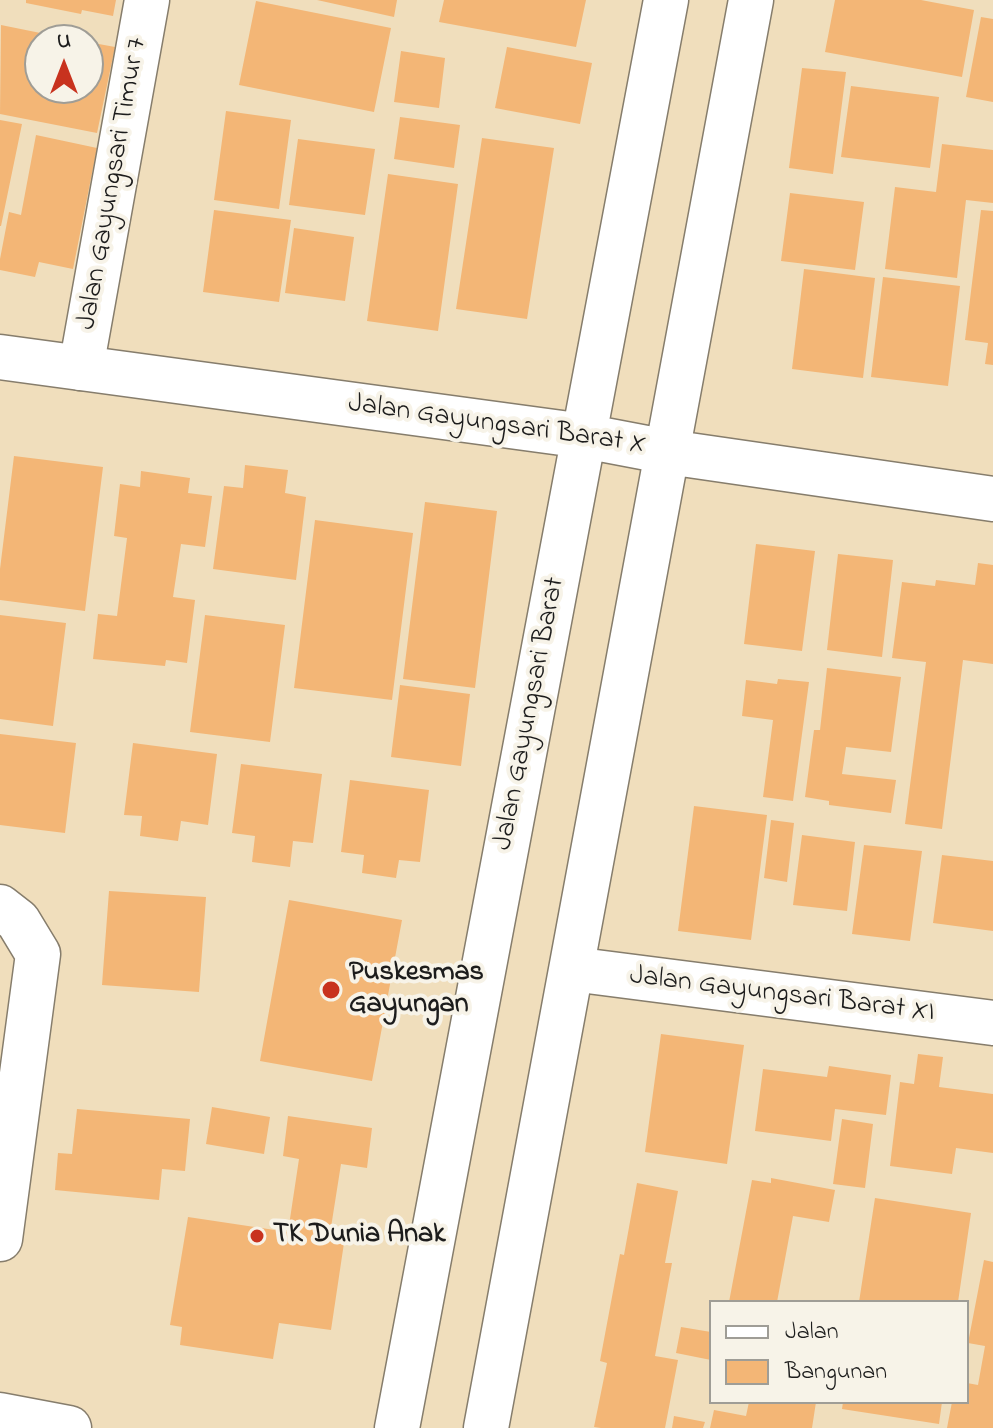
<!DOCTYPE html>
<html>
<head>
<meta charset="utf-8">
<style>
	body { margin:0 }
	#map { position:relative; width:993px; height:1428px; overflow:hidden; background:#f0debc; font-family:"Indie Flower",sans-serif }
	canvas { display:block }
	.legend { position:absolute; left:709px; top:1300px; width:260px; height:104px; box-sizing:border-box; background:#f7f3e8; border:2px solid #9f9d96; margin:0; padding:10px 14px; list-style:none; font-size:24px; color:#1c1c1c }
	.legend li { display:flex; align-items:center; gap:16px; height:40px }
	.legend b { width:40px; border:2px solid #9f9d96 }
	.north { position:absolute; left:24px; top:24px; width:80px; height:80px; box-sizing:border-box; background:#f7f3e8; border:2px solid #9f9d96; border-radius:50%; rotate:0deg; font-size:22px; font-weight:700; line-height:32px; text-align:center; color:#1c1c1c }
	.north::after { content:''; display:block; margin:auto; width:28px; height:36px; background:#c8321e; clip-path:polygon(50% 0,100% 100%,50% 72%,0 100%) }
</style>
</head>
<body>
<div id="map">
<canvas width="993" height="1428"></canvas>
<ul class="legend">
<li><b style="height:10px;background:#fff"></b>Jalan</li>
<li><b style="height:22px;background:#f3b676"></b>Bangunan</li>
</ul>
<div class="north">U</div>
</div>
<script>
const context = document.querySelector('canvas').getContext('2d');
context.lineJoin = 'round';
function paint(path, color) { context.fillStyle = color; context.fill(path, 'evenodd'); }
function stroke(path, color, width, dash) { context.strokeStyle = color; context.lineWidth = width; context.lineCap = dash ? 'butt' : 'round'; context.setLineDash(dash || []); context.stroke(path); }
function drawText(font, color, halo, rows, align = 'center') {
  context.font = font + ' "Indie Flower",sans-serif'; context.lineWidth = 8; context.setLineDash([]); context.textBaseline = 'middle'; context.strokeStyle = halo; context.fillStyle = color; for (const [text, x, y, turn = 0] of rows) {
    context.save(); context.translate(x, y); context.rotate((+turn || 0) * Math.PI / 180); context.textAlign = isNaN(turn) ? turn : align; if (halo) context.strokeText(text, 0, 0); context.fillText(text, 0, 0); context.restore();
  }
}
const building = new Path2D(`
	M26 0H116L113 16 82 10 81 14 26 3Z
	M317 0H397L394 17Z
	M444 0H586L576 47 439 22Z
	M835 0H921L974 10 962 77 825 52Z
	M256 1 391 28 374 112 239 85Z
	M981 17 993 19V102L966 97Z
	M1 25 70 39 40 40V88H88V42L115 47 97 133 0 114Z
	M507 47 592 63 580 124 495 108Z
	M401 51 445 58 439 108 394 102Z
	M802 68 846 72 833 174 789 168Z
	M851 86 939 97 930 168 841 157Z
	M226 111 291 120 279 209 214 200Z
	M400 117 460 125 454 168 394 159Z
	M0 120 22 124 1 226H0Z
	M36 135 97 148 73 269 39 262 35 277 0 270V259L9 212 21 215Z
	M482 138 554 148 527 319 456 309Z
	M298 139 375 149 365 215 289 205Z
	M942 144 993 150V203L966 200 957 278 885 269 895 187 936 192Z
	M388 174 458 184 438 331 367 321Z
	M790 193 864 202 855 270 781 261Z
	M214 210 291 220 279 302 203 292Z
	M981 210 993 211V365L985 364 988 343 965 340Z
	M294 228 354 237 345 301 285 293Z
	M804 269 875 278 863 378 792 369Z
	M883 277 960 286 948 386 871 377Z
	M14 456 103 467 85 611 0 600V569Z
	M245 465 288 470 285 493 306 497 296 580 213 569 224 486 243 488Z
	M141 471 190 478 188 493 212 496 205 547 181 544 173 597 195 600 187 663 166 660 165 666 93 659 98 614 117 616 127 538 114 536 120 484 140 487Z
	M425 502 497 511 475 688 403 679Z
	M315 520 413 533 392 700 294 688Z
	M756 544 815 551 802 651 744 644Z
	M838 554 893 560 882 657 827 650Z
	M978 563 993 565V664L963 660 942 829 905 824 926 662 892 658 902 582 935 586 936 580 975 585Z
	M0 615 66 623 53 726 0 719Z
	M205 615 285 625 270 742 190 732Z
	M827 668 901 677 891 752 846 747 842 774 896 780 891 813 829 805V801L805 797 814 730H820Z
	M778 679 809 682 793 801 763 797 773 720 742 716 746 680 777 684Z
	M400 685 470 694 461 766 391 757Z
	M0 734 76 743 65 833 0 825Z
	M133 743 217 754 208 825 181 821 178 841 140 836 142 816 124 815Z
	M241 764 322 774 313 843 293 841 290 867 252 862 255 836 232 833Z
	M350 780 429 790 420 862 399 860 396 878 362 873 364 855 341 852Z
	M694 806 767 815 751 940 678 931Z
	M771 820 794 823 787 882 764 878Z
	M802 835 855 842 847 911 793 905Z
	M864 845 922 851 910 941 852 934Z
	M942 855 993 861V931L933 923Z
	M109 891 206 897 199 992 102 985Z
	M289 900 402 920 372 1081 260 1061Z
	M661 1034 744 1045 727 1164 645 1152Z
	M918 1054 943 1057 939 1087 993 1094V1153L956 1148 952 1174 890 1166 900 1082 914 1084Z
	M829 1066 891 1075 886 1115 835 1109 831 1141 755 1131 763 1069 827 1077Z
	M212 1107 270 1117 264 1154 206 1144Z
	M77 1109 190 1119 185 1171 162 1169 159 1200 55 1190 58 1153 72 1154Z
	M288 1116 372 1128 367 1168 341 1164 329 1240 344 1243 331 1330 279 1323 273 1359 180 1345 182 1327 170 1325 188 1217 288 1232 299 1159 283 1156Z
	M842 1119 873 1124 865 1188 833 1184Z
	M771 1178 835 1190 829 1222 793 1216 777 1302H729L752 1180 771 1183Z
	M637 1183 678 1191 665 1263H672L655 1356 678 1360 665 1428H601L594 1427 607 1363 600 1361 620 1254 624 1255Z
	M875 1198 971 1213 958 1302H859Z
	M984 1260 993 1262V1428H947L952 1402H967V1383L978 1385 985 1346 968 1343Z
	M681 1327 711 1332V1360L676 1353Z
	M749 1402H816L812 1428H710L714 1410 746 1416Z
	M843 1402H942L939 1424 842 1409Z
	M674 1416 705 1422 703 1428H672Z`);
const street = new Path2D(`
	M81 368 147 0
	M0 907 18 921 38 954 0 1239
	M572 969 993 1023`);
const secondary = new Path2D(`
	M0 357 584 436 668 452 993 499
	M0 1415 69 1428
	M397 1428 666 0
	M486 1428 751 0`);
const markers = [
	[331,990,10,"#c8321e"],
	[257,1236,8,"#c8321e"]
];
const streetNames = [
	["Jalan Gayungsari Timur 7",114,184,-80],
	["Jalan Gayungsari Barat X",497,426,8],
	["Jalan Gayungsari Barat",531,714,-79],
	["Jalan Gayungsari Barat XI",782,996,7]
];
const poiNames = [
	["Puskesmas",349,974],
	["Gayungan",349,1006],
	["TK Dunia Anak",273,1236]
];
paint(building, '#f3b676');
stroke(street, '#867d6c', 47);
stroke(secondary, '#867d6c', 47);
stroke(street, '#fff', 44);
stroke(secondary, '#fff', 44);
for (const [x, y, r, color] of markers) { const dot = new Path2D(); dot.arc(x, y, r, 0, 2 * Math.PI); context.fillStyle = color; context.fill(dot); stroke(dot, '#f7f3e8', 3); }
drawText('28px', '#1c1c1c', '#f7f3e8', streetNames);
drawText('bold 28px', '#1c1c1c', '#f7f3e8', poiNames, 'left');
</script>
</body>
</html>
